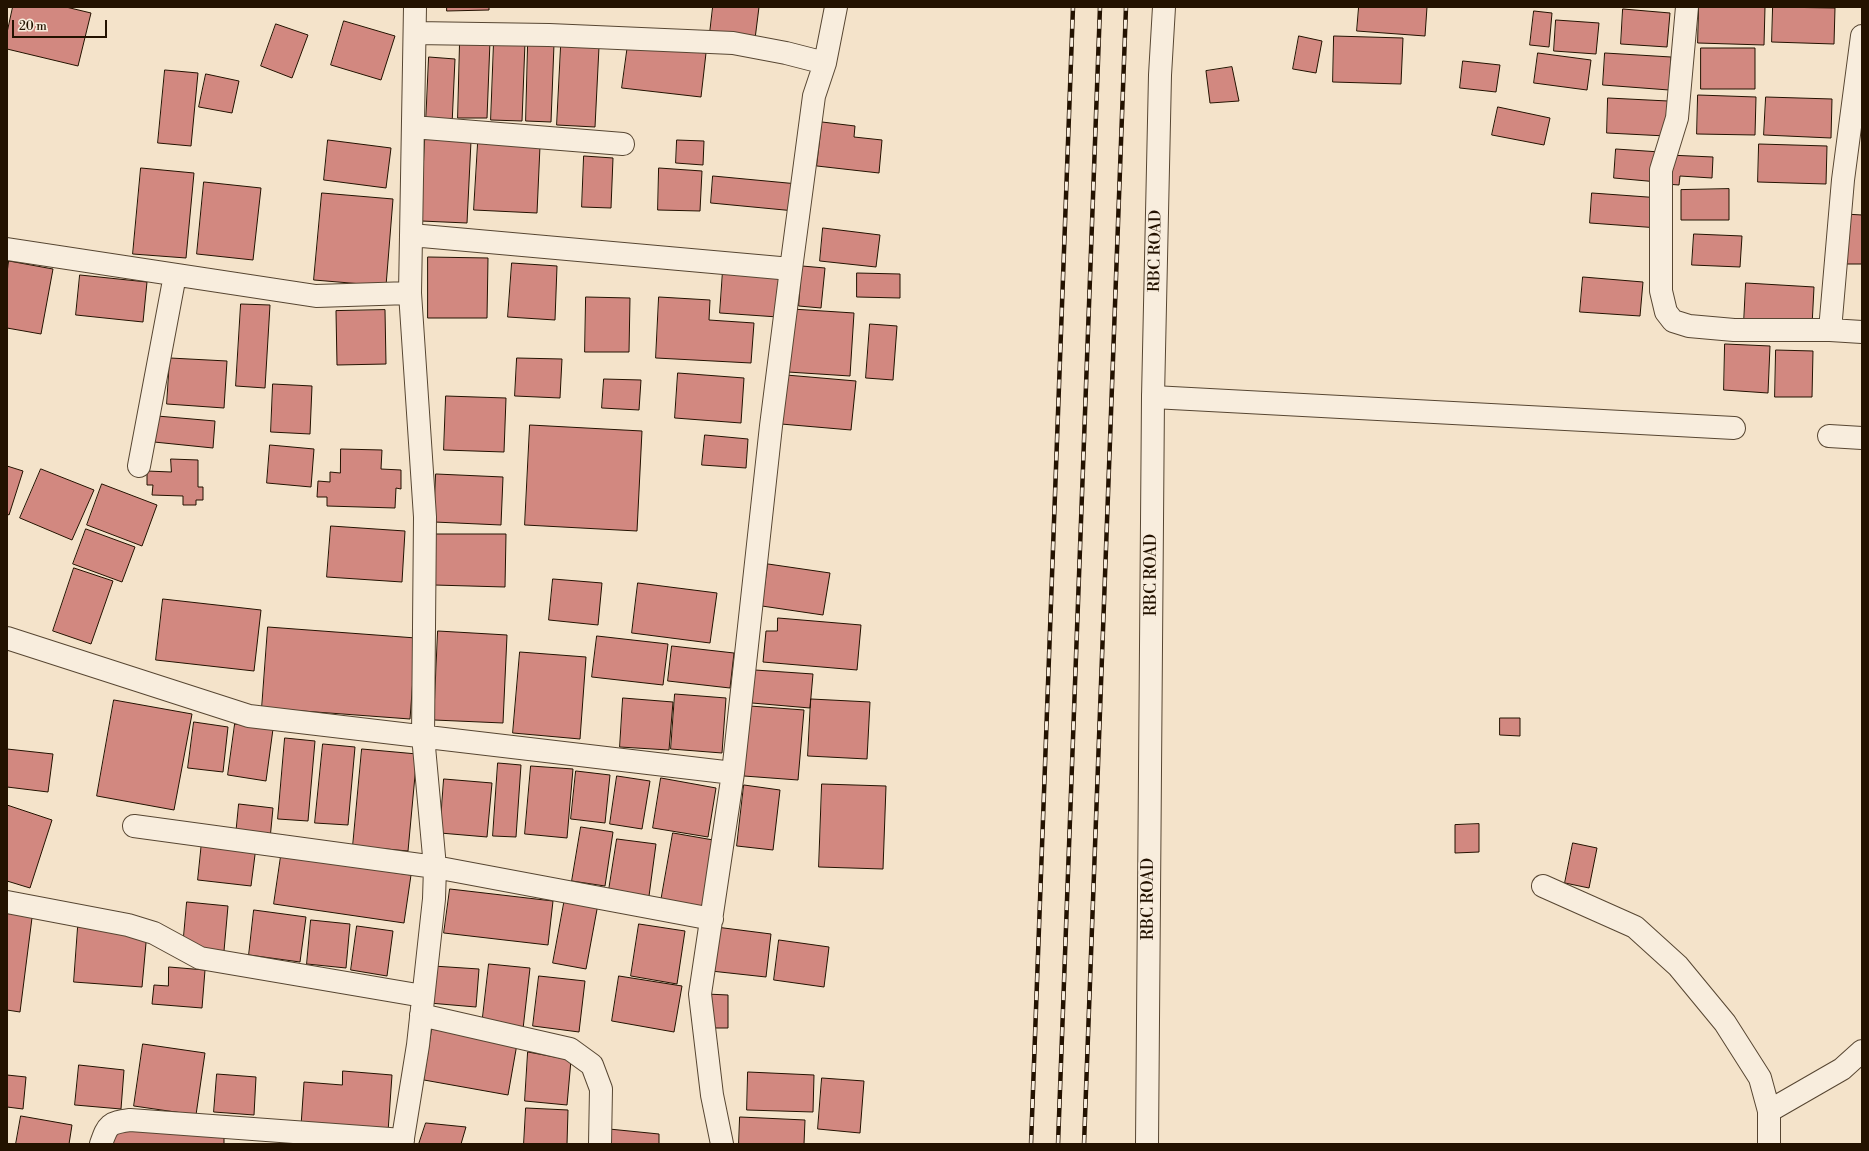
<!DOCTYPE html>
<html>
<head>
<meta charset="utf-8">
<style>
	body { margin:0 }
	#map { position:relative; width:1869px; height:1151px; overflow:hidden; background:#f4e3ca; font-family:"Libre Bodoni",serif }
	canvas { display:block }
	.frame { position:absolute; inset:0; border:8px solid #231200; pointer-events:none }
	.scale { position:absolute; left:12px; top:20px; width:95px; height:18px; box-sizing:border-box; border:2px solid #231200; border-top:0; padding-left:5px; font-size:12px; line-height:14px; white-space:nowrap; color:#231200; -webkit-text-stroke:3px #f8eddd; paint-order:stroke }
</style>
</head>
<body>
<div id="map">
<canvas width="1869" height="1151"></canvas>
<div class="frame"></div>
<div class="scale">20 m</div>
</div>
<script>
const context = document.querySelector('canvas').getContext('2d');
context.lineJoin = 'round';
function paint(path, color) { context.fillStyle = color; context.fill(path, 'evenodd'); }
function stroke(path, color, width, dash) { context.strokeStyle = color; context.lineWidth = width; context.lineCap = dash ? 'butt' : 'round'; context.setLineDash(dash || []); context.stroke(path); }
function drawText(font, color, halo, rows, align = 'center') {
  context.font = font + ' "Libre Bodoni",serif'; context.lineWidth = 3; context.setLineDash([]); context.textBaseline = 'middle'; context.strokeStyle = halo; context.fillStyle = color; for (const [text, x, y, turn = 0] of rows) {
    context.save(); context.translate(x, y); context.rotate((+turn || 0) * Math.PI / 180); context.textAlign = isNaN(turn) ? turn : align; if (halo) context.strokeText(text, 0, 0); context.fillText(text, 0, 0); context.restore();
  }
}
const building = new Path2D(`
	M13 7H66L91 13 78 66 7 49V33Z
	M447 7H489V10L447 11Z
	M713 7H759L755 39 710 33Z
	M1359 7H1427L1425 36 1357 31Z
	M1699 7H1765L1764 45 1698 43Z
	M1773 7 1835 8 1834 44 1772 42Z
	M1623 9 1670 13 1667 47 1621 44Z
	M1534 11 1552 13 1549 47 1530 45Z
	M1556 20 1599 23 1596 54 1554 51Z
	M344 21 395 36 381 80 331 65Z
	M276 24 308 35 292 78 261 66Z
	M1299 36 1322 41 1316 73 1293 69Z
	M1334 36 1403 38 1401 84 1333 82Z
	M460 41H490L487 118H458Z
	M494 41 525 42 522 121 491 120Z
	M528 44H554L551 122 526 121Z
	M628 44 706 53 701 97 622 88Z
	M561 46 599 47 595 127 557 125Z
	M1701 48H1755V89H1701Z
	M1538 53 1591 60 1587 90 1534 83Z
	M1605 53 1671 57 1669 90 1603 85Z
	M429 57 455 59 452 125 426 123Z
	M1463 61 1500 65 1496 92 1460 88Z
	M1232 67 1239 101 1210 103 1206 71Z
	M165 70 198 73 191 146 158 143Z
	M206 74 239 81 232 113 199 107Z
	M1698 95 1756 97 1755 135 1697 134Z
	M1766 97 1832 99 1831 138 1764 135Z
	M1608 98 1668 101 1666 136 1607 133Z
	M1498 107 1550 118 1544 145 1492 135Z
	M822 122 855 126 854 137 882 140 879 173 817 166Z
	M425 139 471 141 467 223 421 221Z
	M328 140 391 148 386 188 324 180Z
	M677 140 704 141 703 165 676 163Z
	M478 143 540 146 537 213 474 210Z
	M1759 144 1827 146 1826 184 1758 182Z
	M1616 149 1660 152 1658 182 1614 178Z
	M1668 155 1713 157 1712 178 1680 176 1679 185 1666 184Z
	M584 156 613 158 611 208 582 207Z
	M141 168 194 173 186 258 133 254Z
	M659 168 702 171 700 211 658 210Z
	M713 176 798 184 795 211 711 203Z
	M204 182 261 188 253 260 197 254Z
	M1729 189V220H1681V190Z
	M322 193 393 199 386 286 314 280Z
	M1592 193 1661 198 1659 228 1590 223Z
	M1845 214 1862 215V264H1844Z
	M823 228 880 235 876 267 820 261Z
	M1694 234 1742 236 1740 267 1692 265Z
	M428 257 488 258 487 318H428Z
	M9 261 53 269 41 334 7 328V273Z
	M512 263 557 266 555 320 508 317Z
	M802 266 825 268 821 308 799 306Z
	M723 270 781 274 778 317 720 313Z
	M857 273 900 274V298L857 297Z
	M80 275 147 282 143 322 76 315Z
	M1583 277 1643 282 1640 316 1580 312Z
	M1746 283 1814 287 1812 326 1744 323Z
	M586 297 630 298 629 352H585Z
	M659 297 710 300 709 320 754 323 751 363 656 358Z
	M241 304 270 305 265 388 236 386Z
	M792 309 854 313 850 376 788 372Z
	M385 310 386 364 337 365 336 311Z
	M870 324 897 326 893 380 866 378Z
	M1725 344 1770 346 1768 393 1724 390Z
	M1776 350 1813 351 1812 397H1775Z
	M170 358 227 361 224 408 167 404Z
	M517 358 562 359 560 398 515 396Z
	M678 373 744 378 741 423 675 418Z
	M786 375 856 381 851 430 781 424Z
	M604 379 641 380 639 410 602 408Z
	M273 384 312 386 310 434 271 432Z
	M446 396 506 398 504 452 444 450Z
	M157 416 215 421 213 448 154 442Z
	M530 425 642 431 637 531 525 525Z
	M705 435 748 439 746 468 702 465Z
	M270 445 314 449 311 487 267 483Z
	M341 449 382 450 381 469 401 470V489L396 488 395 508 327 506V497H317L318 481 330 482V472L340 473Z
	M171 459 198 460V487H203V500H196V505H183V496L152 495 153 485H147V471L171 472Z
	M7 466 23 471 9 515 7 514Z
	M41 469 94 490 72 540 20 518Z
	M436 474 503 477 501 525 434 522Z
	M102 484 157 505 142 546 87 525Z
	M331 526 405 531 402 582 327 577Z
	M86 529 135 547 122 582 73 564Z
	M435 534H506L505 587 434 585Z
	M768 564 830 573 823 615 762 606Z
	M74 568 113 581 91 644 53 631Z
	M553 579 602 583 598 625 549 620Z
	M638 583 717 593 710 643 632 633Z
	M163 599 261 610 254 671 156 660Z
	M778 618 861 625 857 670 763 662 766 631H777Z
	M268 627 416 638 410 719 262 708Z
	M438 631 507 635 503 723 434 720Z
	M597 636 668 644 663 685 592 677Z
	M672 646 734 653 730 688 668 681Z
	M520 652 586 657 580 739 513 733Z
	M755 670 813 674 810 708 752 703Z
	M675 694 726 698 722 753 671 749Z
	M623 698 673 702 669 750 620 747Z
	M811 699 870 702 867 759 808 756Z
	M114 700 192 714 174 810 97 796Z
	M750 706 804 710 798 780 744 776Z
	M1500 718H1520V736L1500 735Z
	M194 722 228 727 223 772 188 768Z
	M235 724 273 729 266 781 228 775Z
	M285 738 315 741 308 821 278 819Z
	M323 744 355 747 348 825 315 823Z
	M7 749 53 754 48 792 7 787Z
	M362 749 417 754 408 851 353 846Z
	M498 763 521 765 516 837 493 836Z
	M531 766 573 769 567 838 525 834Z
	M576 771 610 775 605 823 571 819Z
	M617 776 650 781 642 829 610 824Z
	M661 778 716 788 708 837 653 828Z
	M444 779 492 783 487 837 440 833Z
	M822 784 886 786 883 869 819 867Z
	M744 785 780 790 773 850 737 846Z
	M239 804 273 808 270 839 236 835Z
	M7 805 52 820 30 888 7 881Z
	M1479 824V852L1455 853V825Z
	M581 827 613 832 605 886 572 881Z
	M673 833 719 841 706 915 660 907Z
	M617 839 656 844 649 896 609 890Z
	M202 841 256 847 251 886 198 880Z
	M1573 843 1597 848 1589 888 1565 883Z
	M281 856 411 875 404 923 274 904Z
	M450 889 553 901 548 945 444 933Z
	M565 898 598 904 586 969 553 963Z
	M187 902 228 906 224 951 183 947Z
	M7 906 33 910 20 1012 7 1010Z
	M254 910 306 917 300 962 249 955Z
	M311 920 350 924 346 968 307 964Z
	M639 924 685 931 677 984 631 976Z
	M357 926 393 931 387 976 351 970Z
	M78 927 147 932 142 987 74 982Z
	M716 927 771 934 766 977 711 971Z
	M779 940 829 947 824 987 774 980Z
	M489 964 530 968 523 1029 482 1025Z
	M433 966 479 969 476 1007 429 1003Z
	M169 967 205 970 202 1008 152 1004 154 985 168 986Z
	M539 976 585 981 579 1032 533 1026Z
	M619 976 682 986 674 1032 612 1021Z
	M706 994 728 995V1028H705Z
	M432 1029 517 1044 508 1095 424 1080Z
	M143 1044 205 1053 196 1115 134 1106Z
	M528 1052 571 1060 567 1105 525 1101Z
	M79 1065 124 1070 121 1109 75 1105Z
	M343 1071 392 1075 388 1132 301 1126 304 1082 342 1085Z
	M748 1072 814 1075 813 1112 747 1110Z
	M217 1074 256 1077 254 1115 214 1112Z
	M7 1075 26 1077 23 1109 7 1107Z
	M822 1078 864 1081 860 1133 818 1129Z
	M526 1108 568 1110 567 1144H524Z
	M21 1116 72 1125 69 1144H16Z
	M740 1117 805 1120 804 1144H739Z
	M426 1123 466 1127 461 1144H419Z
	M111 1128 224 1136V1144H110Z
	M609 1129 659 1134V1144H608Z`);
const minor = new Path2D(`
	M1687 7 1677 118 1661 170V291L1666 312 1673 321 1689 326 1734 330H1830L1862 332
	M415 33 549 35 733 43 786 53 825 63 814 96 791 269 771 426 733 773
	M825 63 836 7
	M413 127 623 144
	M411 235 791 269
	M7 249 316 296 410 293
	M1830 330 1843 180 1862 36
	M1153 397 1734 428
	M1829 436 1862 438
	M139 466 175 275
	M7 638 249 716 733 773 700 994 712 1095 722 1144
	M134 826 435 867 712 919
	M1543 886 1635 927 1678 966 1725 1023 1760 1078 1769 1111V1144
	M7 902 128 925 154 933 200 958 423 996
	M421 1015 570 1049 592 1065 601 1089 600 1144
	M1769 1111 1842 1069 1862 1051
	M101 1144C108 1124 109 1123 130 1120L403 1140
	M402 1144 418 1045 434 899 435 867 423 736 425 517 410 293 415 7`);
const tertiary = new Path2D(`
	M1147 1144 1153 397 1160 75 1164 7`);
const rail = new Path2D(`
	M1031 1144 1073 7
	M1058 1144 1100 7
	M1084 1144 1126 7`);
const streetNames = [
	["RBC ROAD",1156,251,-89],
	["RBC ROAD",1152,575,-90],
	["RBC ROAD",1149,899,-90]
];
paint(building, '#d28880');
stroke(building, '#231200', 1);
stroke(minor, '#574632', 24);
stroke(tertiary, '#574632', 24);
stroke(minor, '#f8eddd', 22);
stroke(tertiary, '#f8eddd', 22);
stroke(rail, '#231200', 4.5);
stroke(rail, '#f8eddd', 3, [9]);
drawText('16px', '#231200', '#f8eddd', streetNames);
</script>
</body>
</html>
